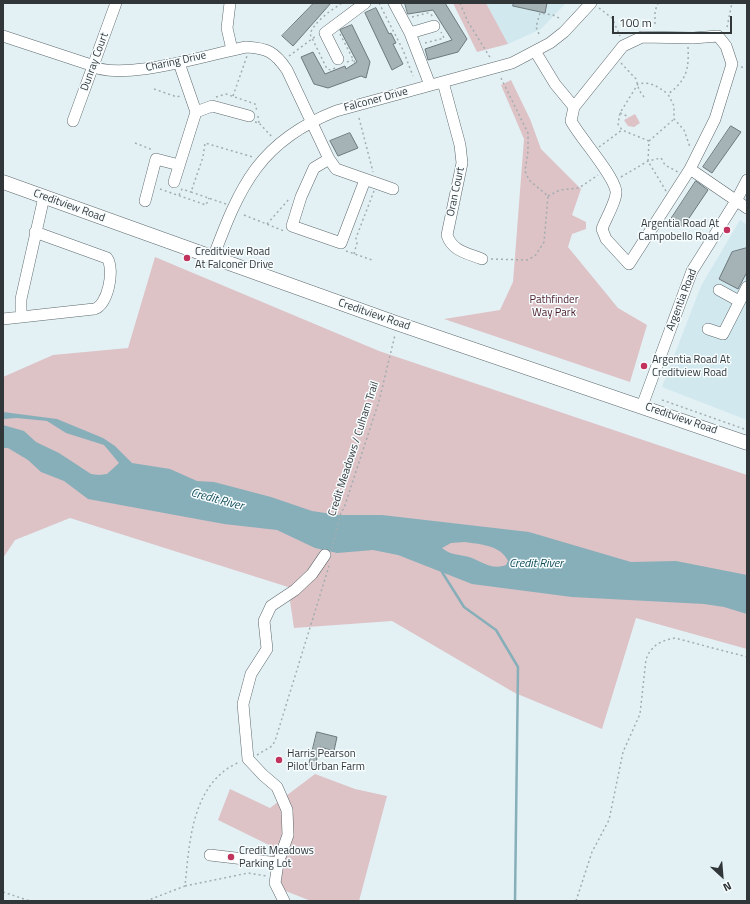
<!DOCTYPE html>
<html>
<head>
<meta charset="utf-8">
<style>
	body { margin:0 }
	#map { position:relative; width:750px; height:904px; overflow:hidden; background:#e3f1f5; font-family:"Titillium Web",sans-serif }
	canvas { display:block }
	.frame { position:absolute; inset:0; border:4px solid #313638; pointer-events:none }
	.north { position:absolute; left:702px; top:856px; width:40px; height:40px; -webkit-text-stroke:3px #f7fdfe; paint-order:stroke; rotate:154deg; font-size:11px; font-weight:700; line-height:16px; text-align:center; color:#313638 }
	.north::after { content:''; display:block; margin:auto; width:14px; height:18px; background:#313638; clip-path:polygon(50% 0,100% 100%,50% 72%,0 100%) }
	.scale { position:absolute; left:612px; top:16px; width:120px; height:18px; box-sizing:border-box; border:2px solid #313638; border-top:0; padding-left:5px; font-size:12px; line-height:14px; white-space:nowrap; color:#313638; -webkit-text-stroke:3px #f7fdfe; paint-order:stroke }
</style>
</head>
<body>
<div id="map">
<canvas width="750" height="904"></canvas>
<div class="frame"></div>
<div class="north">N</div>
<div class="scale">100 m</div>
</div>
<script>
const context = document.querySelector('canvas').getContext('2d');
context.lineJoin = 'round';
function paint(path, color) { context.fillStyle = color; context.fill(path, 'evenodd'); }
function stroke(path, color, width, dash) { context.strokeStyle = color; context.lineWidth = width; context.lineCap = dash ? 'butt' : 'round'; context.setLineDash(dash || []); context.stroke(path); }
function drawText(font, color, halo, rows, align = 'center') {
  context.font = font + ' "Titillium Web",sans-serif'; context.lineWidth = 3; context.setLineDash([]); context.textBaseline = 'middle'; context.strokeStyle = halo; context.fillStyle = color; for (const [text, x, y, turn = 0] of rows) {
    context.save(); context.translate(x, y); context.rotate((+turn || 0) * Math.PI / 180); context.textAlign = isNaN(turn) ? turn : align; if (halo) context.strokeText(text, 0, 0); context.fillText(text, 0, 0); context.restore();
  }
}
const built = new Path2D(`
	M486 3H566L541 29 508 44Z
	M740 220 747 225V420L662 387 701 286Z`);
const green = new Path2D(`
	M453 3H486L508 44 477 52Z
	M511 80 530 119 541 149 581 189 572 215 586 222V229L572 234 568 247 618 308 647 325 630 382 444 319 500 310 513 282 524 139 501 85Z
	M635 114 640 123 634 127 628 126 624 120Z
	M155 257 379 351 747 475V649L636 618 602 729 515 693 392 621 294 628 288 587 70 518 15 540 3 558V377L53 355 128 348Z
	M315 774 355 789 387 796 359 901H311L278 888 271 846 218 820 230 789 270 808Z`);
const water = new Path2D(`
	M3 412 57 419 103 438 115 446 132 463 170 469 197 481 214 482 271 497 312 511 338 515H382L529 532 631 562 676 561 747 575V614L724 607 704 604 572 597 472 584 398 555 373 550 337 553 315 548 277 530 224 524 88 499 64 481 41 472 28 460 8 448H3V425L24 431 36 442 59 453 91 474 99 475 107 474 119 463 104 445 66 433 47 421 17 418 3 419ZM464 542C479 544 501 545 508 561L506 565C493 570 484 563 472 558 462 554 451 556 442 548L451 543Z`);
const stream = new Path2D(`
	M442 572 464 607 496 630 518 667 515 901`);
const building = new Path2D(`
	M314 3H331L293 46 282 36Z
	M405 3H445L467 39 458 52 428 60 425 49 452 40 433 10 408 14Z
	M514 3H547L545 13 513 6Z
	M376 8 389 34 391 33 396 43 393 44 403 64 392 70 365 13Z
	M352 25 370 62 366 78 361 76 328 88 314 84 301 57 313 52 325 74 345 66 346 69 357 62 340 30Z
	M731 126 741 132 712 173 703 167Z
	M350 133 358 148 338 156 330 141Z
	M696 181 708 190 683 227 671 219Z
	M747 248V272L738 289 719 279 732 252Z
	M317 732 337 737 334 751 320 747 315 766 309 765Z`);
const path = new Path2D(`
	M379 3 403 50 413 76
	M460 3 468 22 491 59
	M599 8 612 18 620 36
	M412 17 428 13 431 14 433 18
	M655 24V11L658 3
	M727 27 732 3
	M340 34 355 63
	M539 34 536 27 540 13 553 15 559 18
	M425 43 444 38 441 32
	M688 47C689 69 687 80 668 94L674 106V119L684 130 690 147
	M289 56 316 36
	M347 62 353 60
	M621 63 636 79 639 90 644 97
	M741 67 747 68
	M335 68 331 70 327 69 310 34C315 21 330 11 342 3
	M154 89 177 97 180 96
	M233 96 247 56
	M216 97 226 94 255 104 257 111
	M620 113 627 116
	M258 116 259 123
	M359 118 373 172
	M255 122 259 123 273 138
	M649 141 673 120
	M135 143 153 150
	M599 147 622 130
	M621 177 648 161 661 158 665 165 678 172
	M160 189 206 205 209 198
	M666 191 648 161 649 141 622 130 618 124 620 113 638 84C651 81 658 87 668 94
	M179 195 182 189 191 192
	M548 196 560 190 579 188 598 175
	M226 204 191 192 203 157 205 143 253 157
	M244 215 284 231
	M267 224 290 198
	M346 251 372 260
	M354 254 357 243 356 238 374 191
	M491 259 527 260 535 256 544 242 548 196 529 180 525 171 528 151V133L500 76
	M662 400 747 430
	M332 549 341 512 344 508 379 401 395 335
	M257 755 272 746 275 741 329 566
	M185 886 248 873 267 876
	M3 892 30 901
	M146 901 185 886C189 847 191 798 223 772 227 768 234 765 239 762
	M386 901H407
	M576 901 592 852 609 820 623 752 640 714 646 659 650 651 657 644 666 640 675 638 747 657`);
const minor = new Path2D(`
	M230 3 227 28 232 50
	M394 3 410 33 430 85
	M410 33 434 26
	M3 36 88 64C118 84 210 54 246 47 267 48 275 52 287 70L329 159 336 169 393 189
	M535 51 555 84 574 107 571 121C581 139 613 174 616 191 617 200 605 220 602 229L606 239 629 264 690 169 715 119 732 64 726 46 718 36 693 38 642 37 623 46 574 107
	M338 59 325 33 365 3
	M443 82 460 145 462 163 447 235C452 251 467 253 482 259
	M196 112 212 106 249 116
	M73 121 116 3
	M329 159 314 168 301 197 292 226 341 243 365 180
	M690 169 747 208
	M174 182 196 112 179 63
	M145 201 156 159 179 165
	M213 258C240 185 260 141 336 111L512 63 550 43 564 32 591 3
	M719 290 739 301
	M21 317V299L44 197
	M3 319 94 309C108 306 115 269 107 258L35 232
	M708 329 723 334 747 287
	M642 406 692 271 736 201 747 180
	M210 855 278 863
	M284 901 275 883 278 863 288 835 287 810 277 787 263 775 248 759 243 704 251 674 267 649 264 621 271 606 295 590 312 574 325 555`);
const major = new Path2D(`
	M3 182 396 323 747 443`);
const markers = [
	[727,230,4,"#c1335c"],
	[187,258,4,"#c1335c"],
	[644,366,4,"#c1335c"],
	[279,760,4,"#c1335c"],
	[231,857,4,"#c1335c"]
];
const streetNames = [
	["Dunray Court",95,62,-70],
	["Charing Drive",176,62,-12],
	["Falconer Drive",376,100,-15],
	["Oran Court",456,192,-78],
	["Creditview Road",69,206,20],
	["Argentia Road",682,300,-69],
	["Creditview Road",374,315,19],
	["Creditview Road",681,419,19],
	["Credit Meadows / Culham Trail",354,449,-72]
];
const poiNames = [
	["Argentia Road At",719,224,"right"],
	["Campobello Road",719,237,"right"],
	["Creditview Road",195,252],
	["At Falconer Drive",195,265],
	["Argentia Road At",652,360],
	["Creditview Road",652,373],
	["Harris Pearson",287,754],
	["Pilot Urban Farm",287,767],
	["Credit Meadows",239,851],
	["Parking Lot",239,864]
];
const parkNames = [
	["Pathfinder",554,300],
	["Way Park",554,313]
];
const waterNames = [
	["Credit River",217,500,15],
	["Credit River",536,564]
];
paint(built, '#d0e8ee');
paint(green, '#ddc2c6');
paint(water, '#87afb9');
stroke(stream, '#87afb9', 2.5);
paint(building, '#a5b2b6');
stroke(building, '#6c787c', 1);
stroke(minor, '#5d696d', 12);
stroke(major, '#5d696d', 15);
stroke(path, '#a2adb0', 1.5, [2, 3]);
stroke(minor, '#fff', 11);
stroke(major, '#fff', 14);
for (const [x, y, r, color] of markers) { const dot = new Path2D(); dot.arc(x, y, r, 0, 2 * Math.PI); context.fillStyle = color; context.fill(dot); stroke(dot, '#f7fdfe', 1.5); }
drawText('11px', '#313638', '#f7fdfe', streetNames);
drawText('11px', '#313638', '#f7fdfe', poiNames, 'left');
drawText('11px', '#4f1d29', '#f7fdfe', parkNames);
drawText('italic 12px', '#134c59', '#f7fdfe', waterNames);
</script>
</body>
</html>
